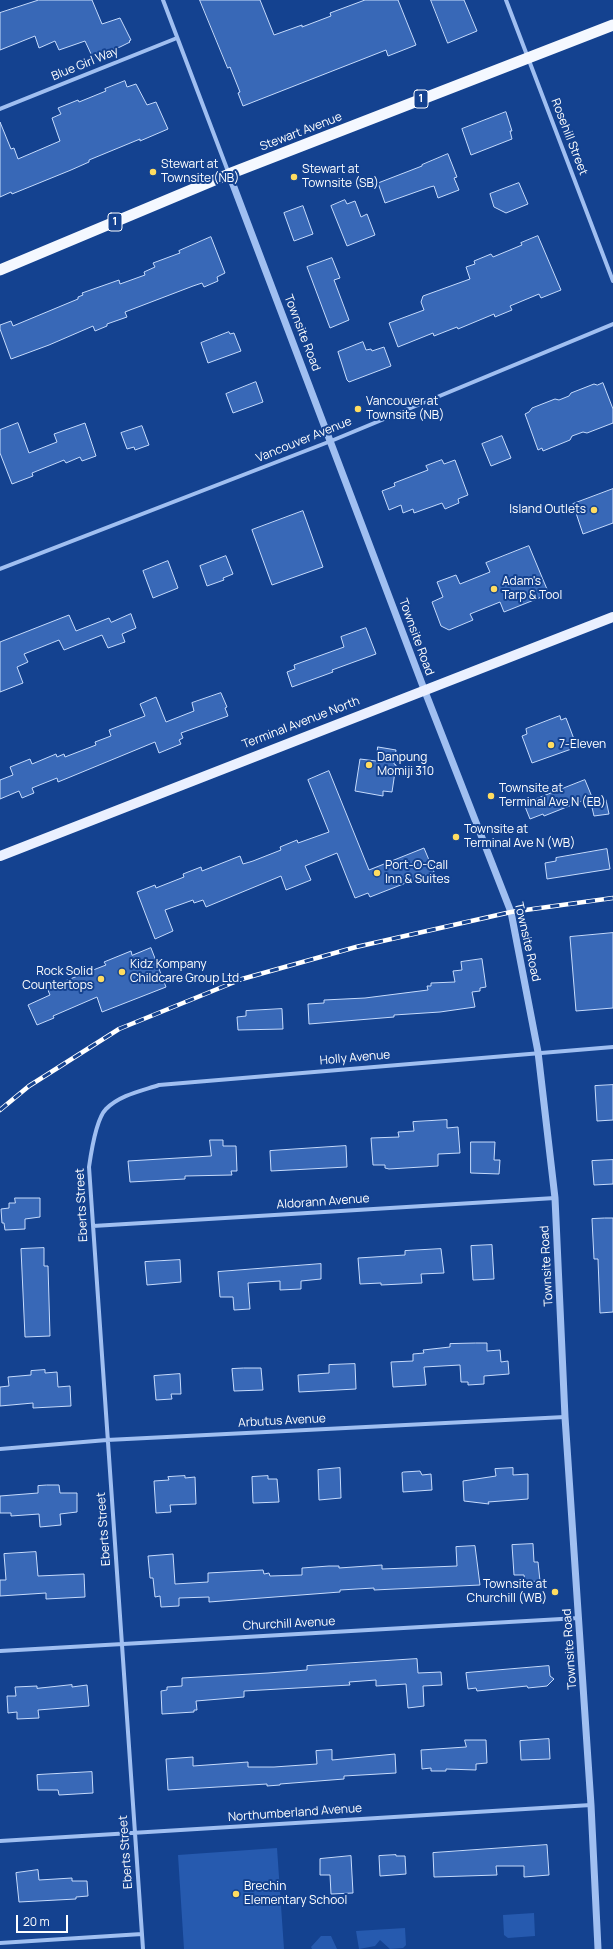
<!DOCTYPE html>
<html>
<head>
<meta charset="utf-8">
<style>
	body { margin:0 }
	#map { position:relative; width:613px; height:1949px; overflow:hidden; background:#144290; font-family:Manrope,sans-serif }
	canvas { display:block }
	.scale { position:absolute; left:16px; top:1915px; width:52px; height:18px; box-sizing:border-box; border:2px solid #fff; border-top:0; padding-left:5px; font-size:12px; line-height:14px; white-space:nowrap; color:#fff; -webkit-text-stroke:3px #144290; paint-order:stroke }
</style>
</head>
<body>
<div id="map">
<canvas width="613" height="1949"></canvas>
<div class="scale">20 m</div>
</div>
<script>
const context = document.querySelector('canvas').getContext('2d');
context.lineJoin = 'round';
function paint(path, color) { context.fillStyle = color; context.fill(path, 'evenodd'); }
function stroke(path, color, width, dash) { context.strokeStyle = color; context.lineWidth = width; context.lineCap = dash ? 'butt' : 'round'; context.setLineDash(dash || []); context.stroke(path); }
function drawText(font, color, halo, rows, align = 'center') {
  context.font = font + ' Manrope,sans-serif'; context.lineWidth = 4; context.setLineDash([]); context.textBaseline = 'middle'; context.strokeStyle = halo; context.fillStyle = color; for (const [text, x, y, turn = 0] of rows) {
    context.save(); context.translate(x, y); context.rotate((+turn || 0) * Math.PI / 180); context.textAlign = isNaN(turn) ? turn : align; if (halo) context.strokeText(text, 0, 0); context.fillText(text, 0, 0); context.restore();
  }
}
const green = new Path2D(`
	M277 1848 284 1949H184L178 1855Z
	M534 1913 535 1936 508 1938 504 1935 503 1915Z
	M405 1928 406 1945 403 1948 390 1949 380 1940 375 1946 359 1949 356 1931Z
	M321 1936H331L337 1949H312L311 1947Z`);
const building = new Path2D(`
	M39 0H92L102 24 120 18 131 40 129 41 130 42 120 47 92 56 85 41 59 50 55 41 39 48 35 36 0 50V13Z
	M200 0H260L274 35 302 25V27L331 16 330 13 365 0H398L416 45 388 56 386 50 243 106 238 93 240 92 230 67 228 68Z
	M431 0H464L477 31 448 43Z
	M125 81 127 87 136 84 147 105 156 102 168 129 140 141V139L89 160V162L71 170 12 194 11 192 0 197V122L11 149 14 148 18 159 60 141 52 118 61 114 58 108 78 100 79 102 106 91 105 89Z
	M506 112 512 131H510L512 139 471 155 462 129Z
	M448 154 457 177 454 178 459 190 438 198 434 186 430 187 385 203 378 183 422 166V165Z
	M519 183 528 204 506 213 494 207 490 194Z
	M345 200 347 204 355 201 361 217 367 214 375 235 347 246 331 206Z
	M303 206 313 234 294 241 284 213Z
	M538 236 561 290 541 298 539 294 510 306 512 310 495 317 494 314 458 329 457 327 434 336 433 333 398 347 389 323 424 310 421 302 423 296 470 279 466 267 475 264 474 261 491 254 493 257 522 245 521 243Z
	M211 237 225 273 217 277 218 281 204 287 202 283 193 286 125 312 127 317 107 324V326L95 331 93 326 49 345 11 359 0 329V325L11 321 13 326 78 299V297L83 295 82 293 119 280 120 284 145 275 144 272 155 267 153 263 180 253 179 251Z
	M332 258 340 278 334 280 349 320 330 328 307 267Z
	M229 332 230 334 234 333 241 351 208 363 201 343Z
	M363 342 366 350 371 349 372 351 384 347 391 366 349 382 347 380 338 352Z
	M256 382 263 402 233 413 226 394Z
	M603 383 613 409V423L587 433 583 432 572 436 570 440 543 451 542 448 538 450 525 414 529 412 532 408 555 399 559 400 569 396 571 393 594 384 597 385Z
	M18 423 29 453 57 442 54 434 85 423 96 456 82 461 80 457 66 463 64 460 32 473 33 476 12 484 0 453V430Z
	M142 426 149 445 135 450 134 447 127 449 121 433Z
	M502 436 511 458 491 466 482 444Z
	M442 460 444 464 455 460 468 495 458 499 459 503 445 509 442 503 414 513 413 509 403 513 401 505 389 510 382 491 395 486 394 483 428 470 426 466Z
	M613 489V523L583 534 573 504Z
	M303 511 323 567 272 585 252 530Z
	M529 546 549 594 504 612 500 602 470 614 473 620 449 630 441 626 432 602 443 597 437 582 456 575 460 584 490 572 486 563Z
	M226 556 233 574 223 578 224 580 207 586 200 566Z
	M168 561 178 588 153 598 143 571Z
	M131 614 136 628 122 634 125 642 108 648 102 635 64 650 59 640 24 654 28 662 17 667 23 683 0 692V642L69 615 76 631 109 618 111 622Z
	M366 628 376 654 332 670 333 672 292 687 287 672 295 669 294 665 344 647 341 637Z
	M221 693 227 707 225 708 228 716 181 733 183 738 179 740 181 744 159 753 155 742 58 782 57 778 32 788 34 793 22 798 19 791 0 799V780L13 775 10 767 30 759 32 764 56 754 57 757 64 754 65 757 96 745 95 742 111 736 109 730 145 716 140 704 156 697 166 722 194 711 192 703Z
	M560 716 561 720 566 718 577 747 532 763 522 736 527 734 526 729Z
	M378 747 396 750 394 764 396 765 392 792 383 791V796L355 791 360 759 376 761Z
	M329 771 369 870 424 848 434 872 370 897 368 893 355 898 337 853 305 866 311 880 286 890 281 876 206 907 203 900 194 903 193 900 165 910 173 931 155 939 137 892 155 885 156 888 184 877 183 874 201 867 202 871 240 856 243 864 253 861 281 850 280 847 297 840 298 843 329 832 308 780Z
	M585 780 592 797 544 816 543 814 530 819 524 804Z
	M606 800 609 814 594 816 591 803Z
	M607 849 610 869 547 879 545 863 556 861V858Z
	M613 933V1008L576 1011 570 937Z
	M151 948 166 987 102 1012 97 997 53 1016 54 1018 37 1025 28 1005 50 995 47 988 106 965 104 962 131 951 132 955Z
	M482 959 486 987 480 988V991L472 992 475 1007 440 1012 394 1015V1017L309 1024 308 1004 324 1003V1000L365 998 428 990 427 986H431V983L455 982 453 971 462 970 461 962Z
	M282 1009 283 1029 238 1030 237 1017 246 1016V1011Z
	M613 1085V1120L597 1121 595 1086Z
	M447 1120V1128L458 1127 460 1153 438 1154V1166L389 1169 385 1168V1165H373L371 1138 399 1137 398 1132 414 1131 413 1122Z
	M210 1140H223V1146H236L237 1171H231L232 1175 185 1176V1179L130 1182 128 1161 211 1156Z
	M471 1142H495L494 1160H500L499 1174 471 1173Z
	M346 1146 347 1167 271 1171 270 1151Z
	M613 1160V1184L594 1185 592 1161Z
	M15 1198H40V1217L25 1219V1229L5 1230 4 1223H2L1 1209 9 1208V1203H15Z
	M605 1218H613V1312L600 1313 598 1259H594L592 1219Z
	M492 1245 494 1279 473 1280 471 1246Z
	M44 1248V1266H48L50 1336 25 1337 21 1249Z
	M441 1249 444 1273 421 1274 422 1283 381 1285V1283L360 1284 358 1258 405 1255V1251Z
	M180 1260 181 1282 147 1285 145 1262Z
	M321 1264V1279L301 1281V1289L280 1290V1281L248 1283 250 1309 234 1310 233 1297H220L218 1272Z
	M476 1343H487V1351L500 1350 501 1362 508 1361 509 1374 484 1376V1384L468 1385V1382H461L460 1365 424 1367 426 1385 393 1387 391 1362 413 1361V1354L424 1353 423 1350 450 1347V1344Z
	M355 1364 356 1389 299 1392 298 1375 329 1373V1365Z
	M244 1368H261L263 1390 234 1391 232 1369Z
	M45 1370V1373L57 1372 58 1387 70 1386 71 1406 33 1408V1403L0 1406V1387L9 1386 8 1377 31 1375V1371Z
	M180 1374 181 1394H171L172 1399 156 1400 154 1376Z
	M340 1468 341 1498 319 1500 318 1470Z
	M513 1468V1475L528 1474V1499L488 1502 489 1504 464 1501 463 1481 496 1476 495 1469Z
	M404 1472 420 1471 422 1475 431 1474 432 1490 403 1492 402 1473Z
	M185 1476V1478L195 1477 196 1504 170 1505 171 1512 156 1513 154 1481 169 1480 168 1477Z
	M268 1476V1479H277L279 1502 253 1503 252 1477Z
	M47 1485H59L60 1493H77V1512L60 1514 61 1525 40 1527 39 1514 11 1516V1513H0V1496L38 1493V1486Z
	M533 1544 534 1562H538L540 1581 525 1582 524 1575H514L512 1545Z
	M475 1546 480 1585 374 1590V1588L340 1590V1592L209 1602V1597L179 1598V1606L161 1607 160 1596 155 1597 153 1578H150L148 1556 173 1554 175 1584 208 1582V1573L263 1570 264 1574 269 1573 270 1576 302 1575V1568L329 1566H339V1568L382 1565V1569L457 1566 456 1547Z
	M36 1552 38 1576 84 1574 85 1597 46 1599V1593L0 1596V1580H6L4 1554Z
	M417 1659 418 1673 441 1672 442 1685 423 1686 424 1706 408 1708 406 1684 376 1686V1680L349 1682 350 1685 244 1691V1697L196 1701 197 1710H194V1712L162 1714 161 1691 167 1690V1687L182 1686V1678L268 1673 307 1670V1666Z
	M549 1666 550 1676 554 1679 547 1686 528 1688 527 1686 477 1691 476 1688 468 1689 466 1673Z
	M72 1685V1687L87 1685 89 1706 38 1710 39 1718 17 1719V1712L8 1713 7 1696H16L15 1687 37 1686V1688Z
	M549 1739 550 1759 521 1760 520 1741Z
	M465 1740H486L487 1763 476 1764V1770L446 1769V1771H431V1768L422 1769 421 1750 466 1747Z
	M332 1750V1760L395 1754 396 1773 344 1776V1779L280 1784V1785L267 1786V1784L168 1790 166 1759 193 1757V1766L248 1762V1767H274L317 1764 316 1751Z
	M92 1772 93 1793 59 1795 58 1790H38L37 1775Z
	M547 1845 549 1875 524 1877V1866H496L497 1875 434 1877 433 1853Z
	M396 1855V1856H405L406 1874 380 1876 379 1856Z
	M351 1856 353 1893 331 1894 330 1875H320V1859Z
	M38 1870 39 1880 72 1878V1881H87L88 1896 76 1897V1899L19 1902 16 1873Z`);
const minor = new Path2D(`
	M163 0 229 174
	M506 0 613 281
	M0 109 177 38
	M0 569 331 441 613 324
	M93 1226 555 1198
	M0 1449 107 1440 565 1417
	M0 1651 579 1618
	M0 1841 591 1805
	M0 1943 142 1934
	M143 1949 89 1167C91 1153 96 1119 106 1109 120 1095 141 1091 159 1085L613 1047`);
const tertiary = new Path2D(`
	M229 174 424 689 511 912 538 1052 555 1198 565 1417 591 1805 598 1949`);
const primary = new Path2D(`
	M0 856 613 617`);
const trunk = new Path2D(`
	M0 270 229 174 613 25`);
const rail = new Path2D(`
	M0 1110 29 1086 119 1029 242 979 356 947 511 912 613 898`);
const markers = [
	[153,172,4,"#ffdc60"],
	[294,177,4,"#ffdc60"],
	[358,409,4,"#ffdc60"],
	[594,510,4,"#ffdc60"],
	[494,589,4,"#ffdc60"],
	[551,745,4,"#ffdc60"],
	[369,765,4,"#ffdc60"],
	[491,796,4,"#ffdc60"],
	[456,837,4,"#ffdc60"],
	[377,873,4,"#ffdc60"],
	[122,972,4,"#ffdc60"],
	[101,979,4,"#ffdc60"],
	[555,1592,4,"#ffdc60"],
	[236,1894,4,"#ffdc60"]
];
const shields = [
	[421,99,14],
	[115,222,14]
];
const shieldNames = [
	["1",421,99],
	["1",115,222]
];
const streetNames = [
	["Blue Girl Way",85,64,-22],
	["Stewart Avenue",301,132,-21],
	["Rosehill Street",569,137,69],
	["Townsite Road",302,333,69],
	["Vancouver Avenue",304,440,-22],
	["Townsite Road",416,637,70],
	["Terminal Avenue North",301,723,-21],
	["Townsite Road",527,942,77],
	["Holly Avenue",355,1058,-5],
	["Aldorann Avenue",323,1202,-4],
	["Eberts Street",82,1205,-93],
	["Townsite Road",547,1266,-93],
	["Arbutus Avenue",282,1421,-3],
	["Eberts Street",104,1529,-94],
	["Churchill Avenue",289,1624,-3],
	["Townsite Road",570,1649,-94],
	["Northumberland Avenue",295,1813,-4],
	["Eberts Street",126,1852,-94]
];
const poiNames = [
	["Stewart at",161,165],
	["Townsite (NB)",161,179],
	["Stewart at",302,170],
	["Townsite (SB)",302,184],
	["Vancouver at",366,402],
	["Townsite (NB)",366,416],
	["Island Outlets",586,510,"right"],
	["Adam's",502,582],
	["Tarp & Tool",502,596],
	["7-Eleven",559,745],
	["Danpung",377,758],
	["Momiji 310",377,772],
	["Townsite at",499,789],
	["Terminal Ave N (EB)",499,803],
	["Townsite at",464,830],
	["Terminal Ave N (WB)",464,844],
	["Port-O-Call",385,866],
	["Inn & Suites",385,880],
	["Kidz Kompany",130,965],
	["Childcare Group Ltd.",130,979],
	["Rock Solid",93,972,"right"],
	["Countertops",93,986,"right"],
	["Townsite at",547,1585,"right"],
	["Churchill (WB)",547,1599,"right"],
	["Brechin",244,1887],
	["Elementary School",244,1901]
];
paint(green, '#265aaf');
paint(building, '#3868b7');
stroke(building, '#c6dbfc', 1);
stroke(minor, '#a0bff1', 4);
stroke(tertiary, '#a0bff1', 7);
stroke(primary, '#eaf0ff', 10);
stroke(trunk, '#f4f8ff', 11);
stroke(rail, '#fff', 4.5);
stroke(rail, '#144290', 3, [9]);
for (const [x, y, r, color] of markers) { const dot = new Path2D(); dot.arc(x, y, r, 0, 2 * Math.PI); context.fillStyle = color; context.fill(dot); stroke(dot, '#144290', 1.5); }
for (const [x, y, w] of shields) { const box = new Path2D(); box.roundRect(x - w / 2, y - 9, w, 18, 3); context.fillStyle = '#144290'; context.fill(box); stroke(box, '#fff', 1); }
drawText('bold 11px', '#fff', null, shieldNames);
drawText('12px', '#fff', '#144290', streetNames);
drawText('12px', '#fff', '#144290', poiNames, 'left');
</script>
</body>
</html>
